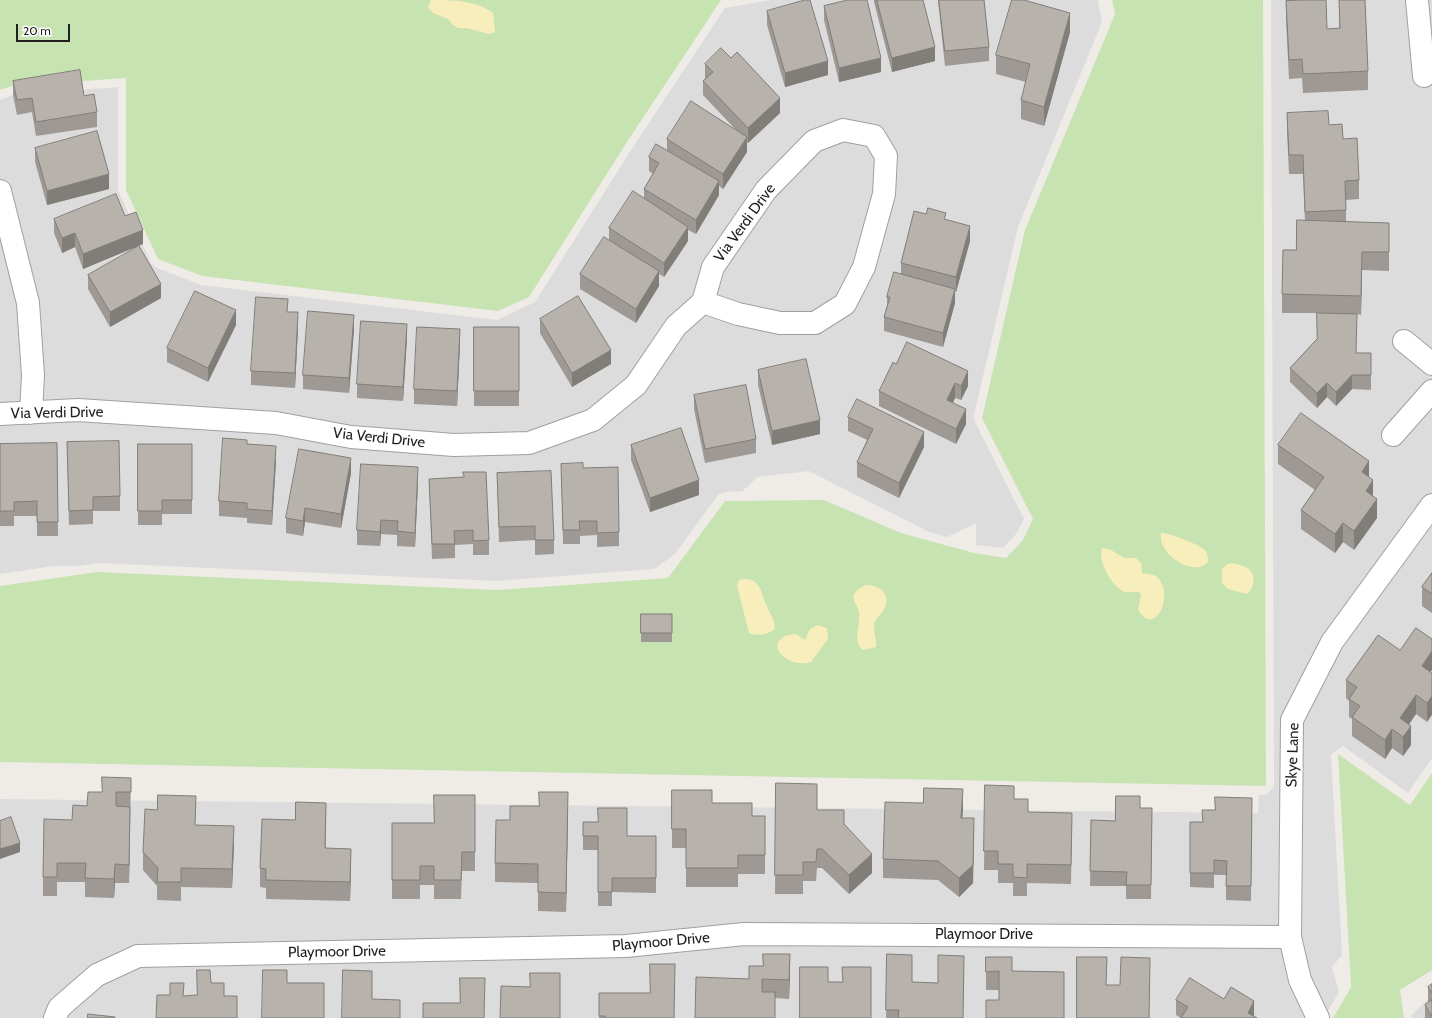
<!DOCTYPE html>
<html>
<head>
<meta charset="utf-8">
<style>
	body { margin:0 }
	#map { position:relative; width:1432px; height:1018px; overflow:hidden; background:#efece7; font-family:Cabin,sans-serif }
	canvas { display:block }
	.scale { position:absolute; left:16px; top:24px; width:54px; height:18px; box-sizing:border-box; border:2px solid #1f1f1f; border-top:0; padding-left:5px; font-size:12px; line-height:14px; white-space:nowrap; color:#1f1f1f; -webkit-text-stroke:3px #fff; paint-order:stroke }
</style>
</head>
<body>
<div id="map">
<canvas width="1432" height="1018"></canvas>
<div class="scale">20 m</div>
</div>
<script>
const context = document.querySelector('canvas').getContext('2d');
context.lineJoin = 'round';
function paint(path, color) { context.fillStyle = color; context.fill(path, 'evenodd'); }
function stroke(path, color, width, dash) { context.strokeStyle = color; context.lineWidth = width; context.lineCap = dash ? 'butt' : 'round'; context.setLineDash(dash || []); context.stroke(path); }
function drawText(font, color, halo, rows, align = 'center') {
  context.font = font + ' Cabin,sans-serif'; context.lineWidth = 4; context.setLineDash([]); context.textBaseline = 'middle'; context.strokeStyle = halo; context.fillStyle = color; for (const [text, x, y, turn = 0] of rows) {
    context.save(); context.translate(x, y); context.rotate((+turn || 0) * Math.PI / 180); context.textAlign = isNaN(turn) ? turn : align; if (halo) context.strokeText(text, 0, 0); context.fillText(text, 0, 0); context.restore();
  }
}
const residential = new Path2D(`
	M770 0H1098L1102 22 1018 227 974 415 975 422 1024 519 1016 534 1003 548 976 545V523L947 537 929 532 809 471 757 477 746 488H744L743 491 725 492 718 495 675 554 654 569 497 581 98 563 78 566H54L0 574V100L13 95 118 87V190L151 263 155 267 201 285 497 320 535 302 633 147 725 8Z
	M1271 0H1432V758L1408 793 1343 746 1331 754 1342 955 1332 967 1339 992 1324 1018H0V799L1258 813 1259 795H1266L1274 786Z
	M1432 995V1018H1412L1411 1016Z`);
const grass = new Path2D(`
	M0 0H721L627 142 529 297 498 311 202 276 158 259 126 190V78L12 86 0 90Z
	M1112 0H1263L1266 786 0 762V586L97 572 497 590 668 578 725 501 824 500 901 533 974 553 1006 558 1023 540 1033 519 982 418 1025 230 1115 14Z
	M1338 754 1410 805 1432 773V970L1400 990 1404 1018H1333L1351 987Z`);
const sand = new Path2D(`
	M431 0C452 0 476 0 493 13L495 32 489 34 467 28H458L452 24 448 19 433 13 428 7Z
	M1161 533C1168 532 1200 545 1205 550 1208 554 1208 558 1208 562 1194 578 1157 554 1161 533Z
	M1102 548 1111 550 1124 558H1136L1141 563 1142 573C1147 574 1153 574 1157 577 1175 593 1156 639 1138 610L1141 595 1139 592H1124C1111 585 1098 562 1102 548Z
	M1231 563C1235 564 1242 565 1246 567 1257 573 1255 587 1247 594L1228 589 1222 583V569L1226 565Z
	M744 579C759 579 761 590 765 602 769 613 774 616 775 629 767 635 758 636 749 633L737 586 739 580Z
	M865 585C877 585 889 591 886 605 884 612 878 616 875 621 872 629 877 639 876 647L863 650C852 643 861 623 859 612 858 607 854 602 853 597L856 591Z
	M818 625 827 628 828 639 811 662C784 670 759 637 796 634L805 640 810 629Z`);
const street = new Path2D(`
	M1417 0 1424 76
	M0 191 28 303 33 375 31 413
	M1404 341 1432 364
	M0 414 78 410 276 423 351 437 454 445 529 443 593 420 636 385 676 326 703 302 713 267 766 190 814 141 843 130 874 136 886 156 884 194 864 267 845 304 815 323H780L738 314 703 302
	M1393 435 1432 391
	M55 1018 59 1008 97 975 138 956 626 946 744 934 1290 937
	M1318 1018 1300 980 1290 937 1292 720 1332 642 1432 505`);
const wall = new Path2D(`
	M874 0H923L935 61 892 72 874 2Z
	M938 0H984L989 47V61L945 66Z
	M1339 0 1368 71V90L1303 93 1302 78 1289 79 1286 20V1L1327 29 1339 28Z
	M824 6 881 72 839 82 824 20Z
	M767 11 828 75 785 87 767 25Z
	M1070 32 1044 126 1021 119V100L1026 82 996 74V55Z
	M705 64 780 113 748 143 747 142V152L723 189 719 186V195L696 234 688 230V241L664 277 659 274V286L636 323 580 289V274L609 241V228L644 198V189L653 174 649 171V157L667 151V139L736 130 703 95V81L705 79Z
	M13 81 84 96 97 112V127L36 136 32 112 17 115 13 95Z
	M1287 113 1329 125 1343 139 1359 180V199L1346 200V222L1389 242V271L1362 270 1361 315 1357 314 1356 353H1371V390L1352 389 1336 406 1327 397 1317 408 1290 382V368L1317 339V313H1282V294L1305 221 1303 174H1289L1287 132Z
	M35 148 109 189 47 205 35 162Z
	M125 216 143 244 83 269 75 247 62 253 54 233V219Z
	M946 220 970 241 956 292H955V303L943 347 884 331V317L887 306V297L901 273V263Z
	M88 275 161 298 110 327 88 289Z
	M288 312 298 327 295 388 251 385V371Z
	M540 319 611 364 572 387 540 333Z
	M236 325 208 382 167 362V348Z
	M474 327H519V406H474Z
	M354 329 349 393 303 389V375Z
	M407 338 403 401 357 398V384Z
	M460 343 457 406 414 404V389Z
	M896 364 968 386 961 400 955 398 953 403 966 424 956 444 879 406V391Z
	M758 370 820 434 772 445 758 385Z
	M694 395 756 439V453L705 463 694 409Z
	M848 417 924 447 899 498 857 477V462L867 440 848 431Z
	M67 442 120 496V511H93V524L69 525Z
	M57 443 58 536H37V516H14V526H0V444Z
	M138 444H192V514H162V525H138Z
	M247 444 276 461 272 525 247 523V518L219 516V501Z
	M631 445 699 495 650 512 631 460Z
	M1278 445 1369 478 1377 518 1354 550 1343 542 1335 553 1301 529V510L1315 490 1278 464Z
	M561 464 583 468 619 532V546L597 547V535L580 536V544H563Z
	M351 473 341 528 305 522 303 536 286 533V518Z
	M497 473 554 540V554L535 555V540L499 542Z
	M429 479 489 540V555H473V544L455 545V558L432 559Z
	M418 481 415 547 397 546V535L381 534 380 546 357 545V530Z
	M1432 573V613L1422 606V587Z
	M641 614H672V642H641Z
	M1432 639V670L1430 672 1427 722 1416 714 1409 724 1411 745 1403 756 1392 748 1385 759 1352 736V719L1349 717V701L1346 698V680L1400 650Z
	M131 778 129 883H115L114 898 85 897V882H57V896H43V877L72 820 102 792Z
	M776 783 817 810 844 825 872 873 849 894 822 868H817L816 881H803V894H775Z
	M985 785 1014 799 1028 812 1072 832 1071 884 1027 883V896H1013V883H998V870H984Z
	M672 790 752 816H765V874H738V887H686V848H672Z
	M475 795V871H462L461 899H434V885H420V899H392V823H434Z
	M1252 798 1251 901 1226 900V875H1214V888L1190 887V822H1203L1215 810Z
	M963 808 962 818 974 837 973 883 959 897 938 880 883 878V859Z
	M1140 808H1152L1151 899H1126V886H1090L1091 820 1115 821Z
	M568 811 566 912 538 911V883L495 882V863L510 820Z
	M326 822 325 848 351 868 350 901 266 899V888L260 887V868Z
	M583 822 627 836H656V893L612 892V906H598V850H583Z
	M196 825 234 845 232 888 181 887V901L157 900V886L143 870V852Z
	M887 954 912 983H938L964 974 963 1018H886Z
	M986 957 1012 971 1064 972 999 1000V990H986Z
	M790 973 789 999 775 998V1018H695L749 979Z
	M1432 984V1018H1425V1005L1428 1003V987Z
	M599 993 675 1018H599Z
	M1224 999 1254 1015V1016L1181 1018 1176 1015V1000Z`);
const shadedWall = new Path2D(`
	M1070 13V32L1044 126V107Z
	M935 47V61L892 72V58Z
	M881 58V72L839 82V68Z
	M828 61V75L785 87V73Z
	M780 98V113L748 143V128Z
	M747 137V152L723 189V174Z
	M109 174V189L47 205V191Z
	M719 181V195L696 234V220Z
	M970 226V241L956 292V277Z
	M688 227V241L664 277V263Z
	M143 230V244L83 269V254Z
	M75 233V247L62 253V238Z
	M1362 252V270L1361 315V296Z
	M659 271V286L636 323V309Z
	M161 284V298L110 327V312Z
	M955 289V303L943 347V333Z
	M236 310V325L208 382V368Z
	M298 312V327L295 388V373Z
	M354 315V329L349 393V378Z
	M407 324V338L403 401V387Z
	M460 329V343L457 406V391Z
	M611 350V364L572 387V373Z
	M968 371V386L961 400V386Z
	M1352 375V389L1336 406V392Z
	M955 383V398L947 415V400Z
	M1327 383V397L1317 408V393Z
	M966 409V424L956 444V429Z
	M820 420V434L772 445V431Z
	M924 432V447L899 498V483Z
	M276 446V461L272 525V511Z
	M351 458V473L341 528V514Z
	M1369 461V480L1362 472Z
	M418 467V481L415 547V533Z
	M699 480V495L650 512V498Z
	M1373 480V499L1366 491Z
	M1377 499V518L1354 550V531Z
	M305 508V522L303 536V521Z
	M381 520V534L380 546V532Z
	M1343 523V542L1335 553V534Z
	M1432 651V670L1422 684V666Z
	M1416 695V714L1401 736 1400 718Z
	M1432 696V715L1427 722V703Z
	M1411 726V745L1403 756V737Z
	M1392 729V748L1385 759V740Z
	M963 789V808L961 837V818Z
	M568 792V811L566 912V893Z
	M326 803V822L325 867V848Z
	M130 807V826L129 883V865Z
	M974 818 973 883 959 897V878Z
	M234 826V845L232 888V869Z
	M20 843V852L0 859V849Z
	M351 849V868L350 901V882Z
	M872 854V873L849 894V875Z
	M115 864V883L114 898V879Z
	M790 954V973L789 999V980Z
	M1254 1001V1015L1253 1018 1248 1013Z`);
const building = new Path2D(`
	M805 0H810L828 61 785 73 767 11Z
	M848 0H867L881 58 839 68 824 6Z
	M877 0H923L935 47 892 58Z
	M939 0H984L989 47 945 51Z
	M1012 0H1024L1070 13 1044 107 1021 100 1030 64 996 55Z
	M1307 0H1326L1327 29 1340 28 1339 0H1365L1368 71 1303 74 1302 59 1289 60 1286 1Z
	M721 48 731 58 737 52 780 98 748 128 703 81 713 72 705 64Z
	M80 70 84 96 94 94 97 112 36 122 32 98 17 100 13 81Z
	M691 101 747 137 723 174 667 139Z
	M1328 111 1329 125 1342 124 1343 139 1357 138 1359 180 1345 181 1346 210 1305 212 1303 155H1289L1287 113Z
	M97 131 109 174 47 191 35 148Z
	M656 144 719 181 696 220 644 189 659 163 649 157Z
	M633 191 688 227 664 263 609 228Z
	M116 194 125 216 136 212 143 230 83 254 75 233 62 238 54 219Z
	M928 208 946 213 944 219 970 226 956 277 901 263 914 211 926 214Z
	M1297 220 1389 223V252H1362L1361 296 1282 294 1283 250H1296Z
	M604 237 659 271 636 309 580 274Z
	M139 246 161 284 110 312 88 275Z
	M894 272 955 289 943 333 884 317 890 297H887Z
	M195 291 236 310 208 368 167 348Z
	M578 296 611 350 572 373 540 319Z
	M256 297 288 299 287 312H298L295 373 251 371Z
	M308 311 354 315 349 378 303 375Z
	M1317 313 1357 314 1356 353H1371V375H1352L1336 392 1327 383 1317 393 1290 368 1317 339Z
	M361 321 407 324 403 387 357 384Z
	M417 327 460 329 457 391 414 389Z
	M474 327H519V391H474Z
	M907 342 968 371 961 386 955 383 947 400 966 409 956 429 879 391 893 362 896 364Z
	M806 359 820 420 772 431 758 370Z
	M746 385 756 439 705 449 694 395Z
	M857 399 924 432 899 483 857 462 873 429 848 417Z
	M1301 413 1369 461 1362 472 1373 480 1366 491 1377 499 1354 531 1343 523 1335 534 1301 510 1324 477 1278 445Z
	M681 428 699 480 650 498 631 445Z
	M223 438 247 440V444L276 446 272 511 247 509V503L219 501Z
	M119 441 120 496 93 497V510L69 511 67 442Z
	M57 443 58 522H37V501L14 502V511H0V444Z
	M138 444H192V500H162V511H138Z
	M299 449 351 458 341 514 305 508 303 521 286 518Z
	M583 463V468L618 467 619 532 597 533V521H579L580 530H563L561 464Z
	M361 464 418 467 415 533 397 531 398 521 381 520 380 532 357 530Z
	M551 471 554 540H535V526L499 527 497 473Z
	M463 472H486L489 540 473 541V530L454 531 455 544H432L429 479 464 477Z
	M1432 573V594L1422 587Z
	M641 614H672V633H641Z
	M1416 628 1432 639V651L1422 666 1432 673V696L1427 703 1416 695 1400 718 1411 726 1403 737 1392 729 1385 740 1352 717 1360 706 1349 699 1357 687 1346 680 1378 635 1400 650Z
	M102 777 131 778V792H116V806L130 807 129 865 115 864 114 879 85 878 86 863H57V877H43L44 819 72 820 73 805 87 806 88 792H102Z
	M776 783 817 784V810H844V824L872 854 849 875 822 849H817L816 862H803V875H775Z
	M985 785 1014 786V799H1028V812L1072 813 1071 865 1027 864V878L1013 877V864H998V851H984Z
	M924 788 963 789 961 818H974L973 865 959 878 938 861 883 859 885 802 923 803Z
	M672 790H712V803H752V816H765V855H738V868H686V829H672Z
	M539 792H568L566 893 538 892V864L495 863 496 820H510V806H539Z
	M158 795 196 796 195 825 234 826 232 869 181 868V882H157L158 868 143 852 145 809 157 810Z
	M434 795H475V852H462L461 880H434V866H420V880H392V823H434Z
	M1116 796H1140V808H1152L1151 885H1126L1127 872 1090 871 1091 820 1115 821Z
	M1215 797 1252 798 1251 886H1226L1227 861 1214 860V873H1190V822H1203L1202 810H1215Z
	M296 802 326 803 325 848 351 849 350 882 266 880V869L260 868 262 819 295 820Z
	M598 808H627V836H656V878H612V892H598V836H583V822H598Z
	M11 817 20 843 0 849V821Z
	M763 954H790L789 980 762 979V992H775V1018H695L696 977 749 979V966H763Z
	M887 954 912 955V982L938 983V955L964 956 963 1018H898L899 1010H886Z
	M986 957H1012V971L1064 972V1018H986V1000H999V971L986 972Z
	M1077 957H1107L1106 985H1120L1121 957 1150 958 1149 1018H1077Z
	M650 964H675L674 1018H605V1016H599V993H650Z
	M800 967H828V982H843L842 967H871V1018H800Z
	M197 970H210L211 983H224V996H237V1018H156L157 995H170V983H184L183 996 197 995Z
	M263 970H287V983H324V1018H262Z
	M343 970 372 971V999L400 1000V1018H342Z
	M530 973H560V1018H500L501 986 530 987Z
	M460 978H485L484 1018H423V1003H460Z
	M1190 978 1224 999 1231 987 1254 1001 1248 1013 1257 1018H1181L1188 1007 1176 1000Z
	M1432 984V993L1428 987Z
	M1432 1000V1016L1425 1005Z
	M88 1014 115 1017V1018H88Z`);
const streetNames = [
	["Via Verdi Drive",745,223,-54],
	["Via Verdi Drive",57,413,-1],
	["Via Verdi Drive",379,438,6],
	["Skye Lane",1293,755,-88],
	["Playmoor Drive",984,935],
	["Playmoor Drive",661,942,-5],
	["Playmoor Drive",337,952,-1]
];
paint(residential, '#dddcdc');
paint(grass, '#c8e3b2');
paint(sand, '#f7eebc');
stroke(street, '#a0a0a0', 24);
stroke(street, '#fff', 22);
paint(wall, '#9e9994');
paint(shadedWall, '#817d78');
paint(building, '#b8b2ac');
stroke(building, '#817d78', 1);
drawText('15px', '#1f1f1f', '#fff', streetNames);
</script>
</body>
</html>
